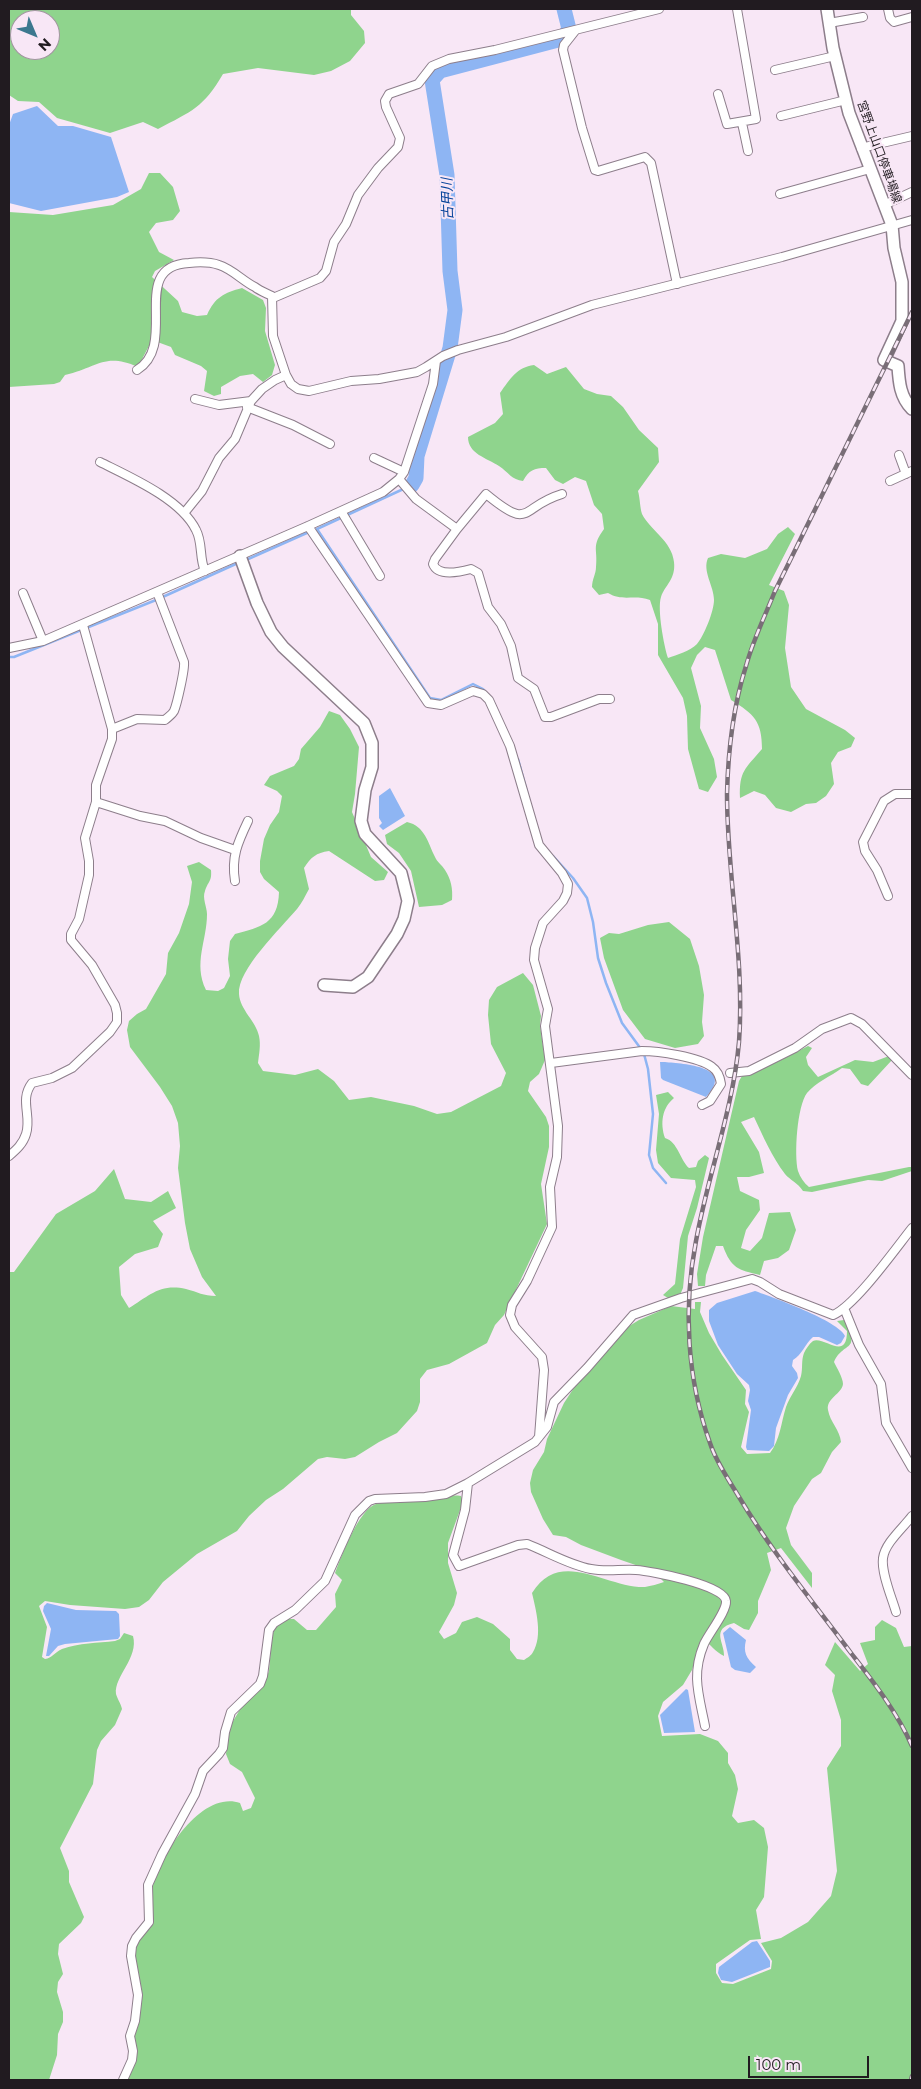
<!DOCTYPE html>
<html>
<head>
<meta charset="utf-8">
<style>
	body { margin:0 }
	#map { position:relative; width:921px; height:2089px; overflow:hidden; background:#f8e7f6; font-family:Montserrat,sans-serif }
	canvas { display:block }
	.frame { position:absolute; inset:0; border:10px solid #211b20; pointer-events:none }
	.north { position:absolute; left:10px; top:10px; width:50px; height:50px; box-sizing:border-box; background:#f8e7f6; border:1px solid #a295a0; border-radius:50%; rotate:135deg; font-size:14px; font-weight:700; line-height:20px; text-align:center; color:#211b20 }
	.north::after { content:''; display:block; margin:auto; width:18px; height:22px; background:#3c788f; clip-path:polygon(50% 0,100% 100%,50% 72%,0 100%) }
	.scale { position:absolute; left:748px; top:2056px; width:121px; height:22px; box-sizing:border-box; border:2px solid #211b20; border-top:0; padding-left:6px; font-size:15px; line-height:18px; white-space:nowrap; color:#211b20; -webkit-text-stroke:4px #f8e7f6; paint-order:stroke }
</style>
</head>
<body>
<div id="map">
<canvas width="921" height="2089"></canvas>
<div class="frame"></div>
<div class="north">N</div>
<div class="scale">100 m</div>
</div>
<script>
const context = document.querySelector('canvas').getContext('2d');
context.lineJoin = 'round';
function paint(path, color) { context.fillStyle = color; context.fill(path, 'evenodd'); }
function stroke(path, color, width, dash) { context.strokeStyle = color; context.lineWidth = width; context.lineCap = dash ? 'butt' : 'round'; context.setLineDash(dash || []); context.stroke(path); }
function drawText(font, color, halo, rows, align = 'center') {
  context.font = font + ' Montserrat,"Noto Sans JP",sans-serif'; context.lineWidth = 4; context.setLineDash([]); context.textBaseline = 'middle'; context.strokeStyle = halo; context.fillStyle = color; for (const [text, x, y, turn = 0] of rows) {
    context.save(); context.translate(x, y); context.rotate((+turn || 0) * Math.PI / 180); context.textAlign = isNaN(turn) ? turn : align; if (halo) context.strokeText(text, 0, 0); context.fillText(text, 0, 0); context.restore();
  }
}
const green = new Path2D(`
	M9 9H351V15L364 31 365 43 350 61 331 71 314 75 258 68 223 74C203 108 192 111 158 129L143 122 110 133 57 118 39 102 18 101 9 95ZM20 20H50V50H20Z
	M149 173H160L173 187 180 211 173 220 156 223 149 232 159 252 174 260 155 271 152 277 178 301 182 312 197 316 207 315C215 297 224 293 242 288L263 300 266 308 265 331 275 365 272 375 263 382 253 374 240 376 221 387V394L214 396 204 391 207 371 201 366 175 355 171 347 152 340 138 367C104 352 97 368 65 375L60 382 54 384 9 387V212L53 215 113 205 141 189Z
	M534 365 547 374 566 367 584 389 597 394 611 396 623 407 639 430 658 448 659 462 638 491C640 498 640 508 642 514 650 530 672 541 674 562 676 579 665 585 661 597 657 609 664 646 668 658 677 655 690 651 697 644 704 636 714 611 714 600 714 586 702 571 708 558L721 554 745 558 767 549 778 534 788 527 795 534 769 585 784 591 789 605 785 648 791 687 806 709 845 730 855 738 851 747 838 752 831 763 834 784 826 796 816 803 806 804 791 812 776 808 765 795 754 791 740 798C739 771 745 769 762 749 762 721 754 714 731 700L715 650 705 647 697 655 691 668 701 706 700 728 714 759 717 777 708 792 699 789 688 749 687 716 683 698 658 655V624L650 600C634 594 623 602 608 593L599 595 592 587C592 579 596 574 596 567 598 548 591 547 604 529L602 514 594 505 586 481 575 477 563 484 555 480 546 468C534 468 529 470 523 481 512 480 508 472 499 466 487 458 468 454 468 437L495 423 503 414 500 393C510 379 517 367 534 365Z
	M329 711 340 715 350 729 359 747 355 794 352 812 371 857 388 872 384 880 375 881 329 851C316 853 311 857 304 868L309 889C305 896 302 903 297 909 281 928 237 970 239 994 240 1010 256 1021 259 1036 261 1045 259 1054 258 1063L263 1071 295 1075 318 1069 334 1081 349 1100 371 1097 414 1106 437 1114 451 1112 501 1086 506 1073 491 1044 488 1015 489 1000 497 987 523 973 533 985 541 1016 540 1025 545 1060 539 1074 530 1082 528 1091 546 1117 549 1126V1147L541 1184 547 1224 504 1315 495 1325 487 1343 449 1364 427 1370 420 1379V1402L417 1411 397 1433 379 1442 355 1457 345 1459 327 1457 318 1459 283 1489 266 1500 249 1516 237 1531 197 1554 163 1582 149 1600 139 1607 125 1609 70 1605 45 1601 39 1606 47 1627 42 1657 45 1659C52 1658 55 1652 62 1649 79 1643 98 1643 115 1641L120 1639 124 1633 133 1636C139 1658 114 1676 116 1694 117 1698 121 1704 122 1709L115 1725 101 1741 97 1750 93 1784 60 1848 69 1871V1882L84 1917 81 1923 59 1944 58 1954 63 1974 58 1982 57 1992 63 2012V2022L58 2034 57 2055 49 2080H9V1272H14L56 1214 95 1191 114 1169 125 1199 151 1202 168 1191 176 1208 153 1221 163 1234 158 1247 135 1254 119 1267 121 1295 129 1308C149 1296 160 1283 186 1289 198 1292 203 1296 216 1296L202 1277 190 1249 185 1223 178 1168 180 1146 178 1123 172 1106 160 1087 130 1047 127 1030 129 1021 137 1014 146 1009 166 974 168 953 179 933 189 904 192 882 187 866 199 862 211 870C212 882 208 881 205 891 202 898 207 907 207 914 207 941 193 963 206 990L218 991 224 988 230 976 228 959 230 941 235 934C261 927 278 924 279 892L264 879 260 872V861L264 839 270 825 279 812 282 796 277 791 264 785 270 776 294 766 299 759 301 749 320 727Z
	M407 822C425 826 428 843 435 857 437 862 442 865 445 870 451 879 453 889 452 900L442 905 419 907 411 871 399 853 387 844 385 835Z
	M669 922 690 939 699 966 704 995 702 1022 704 1036 698 1044 675 1048 645 1039 623 1010 604 958 600 938 609 933 619 934 648 925Z
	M808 1046 812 1048 806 1057 808 1065 818 1077 855 1060 873 1062 889 1056 892 1060 868 1086 861 1084 850 1069 842 1068C831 1076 815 1083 807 1093 797 1106 794 1155 798 1171 800 1177 804 1183 809 1187L909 1167H912V1171L882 1181 868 1180 812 1192 803 1191C798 1183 790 1180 785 1174 772 1157 763 1136 754 1117L741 1122 759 1152 764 1173 749 1177H737L740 1191 759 1200 760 1210 746 1230 741 1248 750 1251 762 1238 769 1213 790 1212 796 1230 789 1250 778 1258 764 1261 760 1275C738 1270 731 1268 723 1246H716L706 1275 705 1286H698L697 1274 703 1237 739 1081 742 1076 779 1061Z
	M668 1092 674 1098C662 1108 660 1123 665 1138 678 1142 680 1160 689 1168L696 1167 698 1161 705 1155 709 1158 697 1208 688 1236 683 1288 680 1295 668 1298 663 1295 675 1284 680 1239 696 1187 695 1180 671 1178 658 1163 656 1150 659 1114 656 1095Z
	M695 1302H701L700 1312 709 1333 722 1355 746 1390 745 1404 749 1412 741 1447 747 1454 770 1453C780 1440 781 1423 786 1407 790 1396 798 1387 801 1376 803 1368 801 1361 804 1353 806 1349 809 1344 813 1341 824 1336 847 1362 847 1331L837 1321 844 1320C862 1353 843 1341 834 1362 837 1368 843 1378 843 1384 842 1394 826 1398 828 1410 830 1422 840 1430 841 1442L832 1452 821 1473 812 1479 794 1506 786 1528 791 1545 812 1573V1588L781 1548 767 1553 771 1570 758 1601V1613L749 1630 744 1629 734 1623C710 1629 725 1643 724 1656 715 1652 711 1644 702 1639L692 1670 683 1685 663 1702 658 1716 662 1736 700 1734 718 1741 728 1753V1763L735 1775 738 1789 732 1816 738 1823 754 1820 764 1828 768 1847 764 1897 756 1910 761 1939 750 1940 716 1964V1973L722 1983 733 1984 771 1969 772 1961 761 1943 781 1938 808 1922 831 1896 837 1871 827 1768 841 1746V1720L832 1691 835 1675 825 1665 835 1642 860 1671 868 1664 860 1643 875 1640V1627L882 1620 896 1628 904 1647 912 1646V2080H127C131 2072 135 2064 136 2055 136 2050 133 2045 134 2040 134 2024 143 2008 142 1992 141 1978 130 1961 135 1947 137 1938 147 1931 150 1921 153 1912 150 1901 152 1891 158 1858 200 1790 240 1803L243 1811 251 1808 255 1798 242 1772 230 1764 226 1754 229 1728 245 1701 264 1684 269 1671 272 1635 277 1625 287 1619H294L307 1630H316L336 1607 335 1594 342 1580 335 1573C341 1557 359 1509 376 1504 390 1500 408 1501 423 1500 436 1499 448 1494 461 1496L463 1502 448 1543V1563L457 1593 454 1605 439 1632 444 1639 456 1633 462 1622 477 1617 493 1624 510 1639V1650L517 1659 524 1660C527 1658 532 1655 533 1652 543 1636 536 1610 532 1593 560 1547 606 1588 645 1587 651 1586 658 1584 664 1582L653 1571 621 1560 581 1545 566 1537 553 1535 543 1519 531 1492 530 1483 533 1470 544 1452 547 1439 564 1403 583 1374 603 1356 626 1328 639 1320 671 1306 695 1309Z`);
const water = new Path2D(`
	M37 106 58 126H73L111 137 129 192 117 197 41 211 9 203V125L13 114Z
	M390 788 405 816 383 830 379 826 382 823 379 818V796Z
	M660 1062H665C684 1064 736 1066 706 1097L663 1080 661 1078Z
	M755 1291C772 1297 839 1321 845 1336L841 1343 837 1345 819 1337H813C805 1344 802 1355 793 1360L792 1366 797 1373 798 1378 788 1395 776 1428 774 1446 769 1451 747 1450 746 1447 751 1410 748 1401 750 1390 749 1385 737 1374 718 1345 709 1321V1310L717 1303Z
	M47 1603 76 1610 116 1611 119 1614 120 1636 118 1639 65 1644 58 1646 49 1656H46L51 1629 43 1611 44 1606Z
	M730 1627 746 1640C743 1652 746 1658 756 1667L750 1673 735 1670 731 1667 723 1633Z
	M686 1689 688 1690 695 1732 664 1733 660 1715Z
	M757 1941 770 1961V1967L732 1982 721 1980 718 1973 719 1967 752 1942Z`);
const stream = new Path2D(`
	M317 529 430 698 441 700 473 684 483 689 492 699
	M317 529 412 485
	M246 560 309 532
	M9 657H14L156 600 238 563
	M518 759 527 792
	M553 856 573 878 587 898 593 922 598 958 606 983 622 1023 641 1049
	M644 1054 648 1069 653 1114 649 1155 653 1168 666 1183`);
const river = new Path2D(`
	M412 485 416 478 417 456 450 348 455 310 450 271 447 175 432 80 440 71 562 39 569 29 564 9`);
const street = new Path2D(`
	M888 9 890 18 894 22 912 17
	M829 23 863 17
	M575 31 564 45 563 50 582 128 595 170 598 171 645 157 651 163 677 284
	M775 70 835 56
	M718 94 727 124 756 119 737 9
	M781 116 846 100
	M742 123 748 151
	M861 148 912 136
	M780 194 870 169
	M884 205 912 192
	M273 298 320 278 326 271 334 242 346 224 358 195 378 168 398 147 400 138 386 107 385 101 389 94 418 84 432 66 449 59 495 50 659 9
	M137 370C180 344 127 266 189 263 198 262 210 262 219 265 232 269 243 281 255 287 260 291 266 293 272 296L273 336 286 375 291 384 298 389 309 391 351 381 379 379 417 372 426 367 443 356 458 350 506 337 592 305 782 257 912 220
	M195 399 219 405 251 401
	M247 407 293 425 330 444
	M899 455 906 474
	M374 458 404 472
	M100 462C130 477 181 499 196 530 203 543 199 558 205 571
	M399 479 416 499 457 529 435 559 433 564C438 577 460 572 471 569L478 573 488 607 501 624 511 646 518 678 534 689 545 717H551L599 699H610
	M890 481 912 471
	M341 511 380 576
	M185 512 202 491 219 458 235 439 251 401 262 389 275 380 286 375
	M308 526 428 703 441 705 473 691 483 694 489 700 510 746 539 845 562 873 568 884 567 893 563 901 543 923 535 948 534 960 548 1009 545 1026 558 1126 557 1157 550 1187 552 1227 527 1281 512 1305 510 1315 515 1327 542 1357 544 1370 539 1437
	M457 529 486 494C532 532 519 507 562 494
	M23 593 43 641
	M9 648 43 641 308 526 383 492 399 479 404 472 433 384 436 361
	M112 729 137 719 165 720C168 717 172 715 174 711 177 704 185 669 184 662L157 592
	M96 802 140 816 165 821 201 838 235 850
	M235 881C231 857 238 842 248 821
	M888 896 877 870 865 851 863 842 884 801 895 794H912
	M551 1063 642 1051C658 1051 699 1057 712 1067 718 1071 720 1077 721 1084L710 1101 702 1105
	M730 1073 749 1071 795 1048 822 1029 851 1018 862 1024 912 1075
	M9 1156C16 1150 23 1144 26 1134 32 1116 19 1100 32 1083L52 1078 72 1068 110 1032 117 1022V1013L115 1005 92 965 71 940V934L79 919 89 875V861L85 838 96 802V785L112 739V729L83 625
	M844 1308 859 1345 881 1384 886 1423 912 1468
	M468 1483 465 1510 453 1555 459 1566 518 1545 527 1544C548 1552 569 1565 591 1569 606 1572 621 1569 636 1570 651 1571 725 1585 726 1601 727 1611 709 1633 704 1644 691 1675 699 1695 705 1726
	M896 1612C892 1598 881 1573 883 1558 885 1543 903 1528 912 1516
	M123 2080 132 2060 133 2051 130 2036 135 2021 138 1995 131 1956 132 1946 136 1938 149 1922 148 1885 162 1854 195 1794 203 1771 219 1754 223 1748 225 1732 231 1712 260 1684 263 1676 269 1630 274 1623 295 1610 325 1581 355 1515 369 1501 375 1499 425 1497 446 1494 468 1483 535 1442 547 1427 554 1402 587 1368 633 1315 681 1298 752 1279 760 1282 779 1294 833 1315C855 1306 896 1248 912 1228`);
const secondary = new Path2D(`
	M827 9 833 48 849 113 892 225 894 248 902 282V321L884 360 898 366C899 382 900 397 912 409
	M240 556 257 603 271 632 283 647 364 723 372 743V767L365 790 361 821 365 834 401 873 408 901 404 919 397 934 368 977 353 987 324 985`);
const rail = new Path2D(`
	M912 312 775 591C765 616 753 640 746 666 733 707 728 752 727 794 727 877 745 959 739 1042 733 1110 708 1174 696 1241 683 1308 687 1379 710 1443 716 1462 729 1480 739 1497 772 1552 813 1602 851 1653 874 1683 897 1712 912 1746
	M911 2080 912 2076`);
const streetNames = [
	["宮野上山口停車場線",879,152,70]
];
const waterNames = [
	["古甲川",448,199,-92]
];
paint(green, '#8fd48d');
paint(water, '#8eb5f3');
stroke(stream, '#8eb5f3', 2.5);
stroke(river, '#8eb5f3', 15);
stroke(street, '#8d7e8b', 10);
stroke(secondary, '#8d7e8b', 14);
stroke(street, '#fff', 8);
stroke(secondary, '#fff', 11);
stroke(rail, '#796e77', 4.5);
stroke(rail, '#f8e7f6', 2.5, [8]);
drawText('12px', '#211b20', '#f8e7f6', streetNames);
drawText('italic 14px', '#06439a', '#f8e7f6', waterNames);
</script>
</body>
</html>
